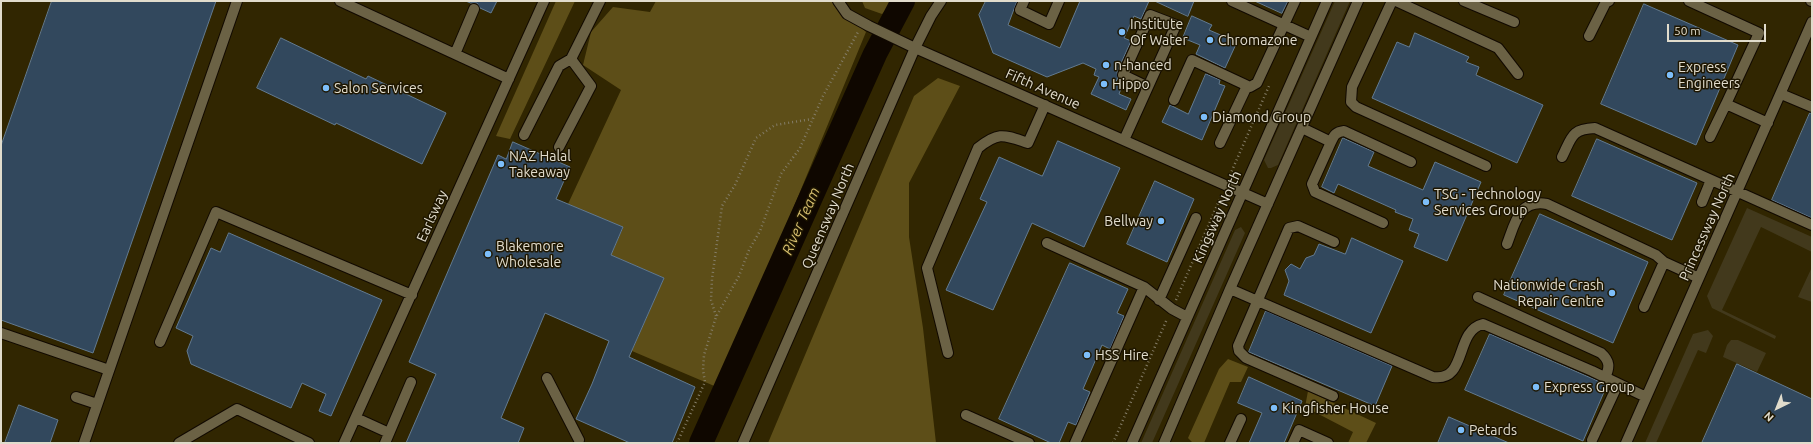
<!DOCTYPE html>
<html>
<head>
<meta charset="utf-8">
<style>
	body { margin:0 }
	#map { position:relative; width:1813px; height:444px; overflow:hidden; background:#282004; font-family:Ubuntu,sans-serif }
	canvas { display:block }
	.frame { position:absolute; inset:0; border:2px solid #e1dccc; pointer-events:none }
	.north { position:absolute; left:1757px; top:388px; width:40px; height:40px; -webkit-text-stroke:3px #1e1600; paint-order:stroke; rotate:223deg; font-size:11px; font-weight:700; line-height:16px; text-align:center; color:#e1dccc }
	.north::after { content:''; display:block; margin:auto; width:14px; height:18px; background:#e1dccc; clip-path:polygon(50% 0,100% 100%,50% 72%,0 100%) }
	.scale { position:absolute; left:1667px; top:24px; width:99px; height:18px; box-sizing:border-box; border:2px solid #e1dccc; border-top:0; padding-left:5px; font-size:12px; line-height:14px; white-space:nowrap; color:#e1dccc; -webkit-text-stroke:3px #1e1600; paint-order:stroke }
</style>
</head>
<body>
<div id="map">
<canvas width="1813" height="444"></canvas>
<div class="frame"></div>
<div class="north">N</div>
<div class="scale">50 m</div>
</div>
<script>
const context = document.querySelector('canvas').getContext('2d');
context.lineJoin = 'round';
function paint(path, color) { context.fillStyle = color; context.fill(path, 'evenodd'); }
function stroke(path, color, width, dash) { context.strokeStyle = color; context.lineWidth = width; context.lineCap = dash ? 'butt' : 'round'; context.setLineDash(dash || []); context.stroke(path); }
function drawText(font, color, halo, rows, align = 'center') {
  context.font = font + ' Ubuntu,sans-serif'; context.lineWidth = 3; context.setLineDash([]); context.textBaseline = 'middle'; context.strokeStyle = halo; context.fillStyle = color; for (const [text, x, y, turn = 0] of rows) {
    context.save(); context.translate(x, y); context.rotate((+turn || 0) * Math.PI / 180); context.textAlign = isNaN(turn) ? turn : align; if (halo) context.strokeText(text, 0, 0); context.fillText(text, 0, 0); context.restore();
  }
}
const built = new Path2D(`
	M1 1H1812V443H1Z`);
const green = new Path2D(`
	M1335 1H1350L1278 165 1271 168H1268L1264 160Z
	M1747 208 1812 237V252L1761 227 1722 310 1776 336 1775 339 1712 308 1707 296Z
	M1241 227 1245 233 1152 443H1141L1235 230Z
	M1812 267V302L1798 297Z
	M1708 330 1713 336 1706 353 1698 350 1656 443H1645L1693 334Z
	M1731 340H1738L1766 353 1757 372 1723 357 1727 345Z`);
const forest = new Path2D(`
	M556 1H575L510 139 496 136Z
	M656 1H833L866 32 719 388 632 351 664 278 611 255 623 228 568 204 621 90 583 65 591 32 613 7 650 12Z
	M862 1H896L882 14 865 8Z
	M938 78 960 86 909 183V237L923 328 936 443H768L914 96Z
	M1228 359 1248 367 1241 382H1230L1204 443H1193L1188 438 1219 369Z
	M1308 391 1376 423 1366 443H1348L1353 432 1305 407Z`);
const river = new Path2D(`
	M701 443 875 54 903 1`);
const building = new Path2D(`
	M52 1H216L93 353 1 320V146Z
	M466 1H497L491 13 480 8 477 3H471Z
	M986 1H1017L1008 25 1060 48 1080 1H1149L1141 19 1134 16 1124 38 1131 41 1117 72 1118 78 1115 83 1122 86 1119 94 1131 99 1126 110 1091 94 1099 77 1094 75 1096 69 1083 63 1047 77 993 53 979 15Z
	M1155 1H1194L1188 16Z
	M1255 1H1288L1282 13Z
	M1644 4 1738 45 1696 145 1601 104Z
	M1192 16 1212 25 1209 30 1237 42 1225 68 1196 54 1200 45 1183 38Z
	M1415 33 1469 57 1466 62 1479 67 1476 75 1543 105 1517 163 1372 98 1397 42 1409 47Z
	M281 38 366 79 368 76 446 113 422 164 336 123 335 125 257 88Z
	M1206 74 1220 80 1219 84 1225 86 1202 140 1162 122 1170 105 1188 114Z
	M1810 113H1812V218L1772 200Z
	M1343 138 1374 152 1368 166 1423 190 1435 162 1481 182 1447 261 1414 247 1419 234 1409 230 1413 219 1395 212 1396 210 1338 184 1334 193 1322 187Z
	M1597 139 1697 183 1672 240 1572 196Z
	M1058 141 1120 168 1084 247 1032 223 993 310 946 290 987 202 980 199 999 157 1042 176Z
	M513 142 570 167 556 199 623 227 611 255 664 278 629 357 695 387 672 443H630L576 419 592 384 609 341 545 313 501 418 524 428 518 443H406L436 374 409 362 498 155 506 159Z
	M1155 181 1194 199 1167 262 1127 244Z
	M1540 214 1648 262 1613 343 1504 295Z
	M229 233 382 300 331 416 319 411 326 394 302 383 291 408 191 364 187 351 193 336 176 328 211 248 220 252Z
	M1352 238 1403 261 1371 333 1284 295 1289 281 1285 270 1291 264 1300 269 1306 258 1314 255 1319 244 1345 254Z
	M1070 263 1128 289 1117 313 1124 316 1110 349 1102 345 1083 389 1090 392 1076 425 1068 422 1059 443H1051L999 419Z
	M1266 311 1392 366 1375 406 1249 352Z
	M1490 334 1607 385 1583 441 1465 390Z
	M1737 364 1812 399V443H1702Z
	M1249 377 1302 401 1284 443H1249L1262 413 1238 403Z
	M19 405 58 420 50 443H5Z
	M1449 417 1509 443H1438Z`);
const path = new Path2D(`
	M1230 175 1269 86
	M1176 300 1222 194
	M716 316 711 300 712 279 722 206 735 185 756 138 775 125 812 119
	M677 443 705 382 703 370 704 355 716 317 739 276 749 250 760 231 781 174 800 148 823 96 858 32
	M1113 443 1167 319`);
const minor = new Path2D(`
	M340 1 509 79
	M838 1 847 14 869 26 915 48 1268 204
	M1024 1 1020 10 1049 24 1059 1
	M1232 1 1311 37
	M1392 1 1352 87 1351 102 1356 107 1486 166
	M1396 1 1498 48 1518 74
	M1464 1 1514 22
	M1689 1 1759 33 1726 104 1768 123
	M1811 1H1812
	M1589 36 1606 2 1609 1
	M455 54 474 9
	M1781 94 1812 107
	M1174 100 1192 60 1250 87 1257 83 1295 1
	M1302 128 1331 142C1334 135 1336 132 1344 131L1411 162
	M524 135 559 66 571 59 600 1
	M1710 137 1726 104
	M1124 140 1176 25 1150 15 1123 75 1148 87
	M1331 142 1312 184 1315 192 1383 223
	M1220 143 1247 86
	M559 147 591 86 571 59
	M1562 157C1572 137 1571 129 1595 128L1812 225
	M1702 202 1711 180
	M1047 243 1144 287 1172 309 1187 317
	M1507 244C1515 223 1519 199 1547 204L1656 255 1664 262
	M1230 289 1433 377C1468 382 1454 331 1483 324L1592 371 1646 397
	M1478 297 1601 353C1610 361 1610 367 1605 378
	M1159 300 1196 218
	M1644 307 1664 262 1699 278
	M1 333 109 370
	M160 342 216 212 412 295
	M948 353 927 268 978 148C999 131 1004 135 1028 143L1045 105
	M547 378 579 440
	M1333 396 1246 358 1239 351 1238 346 1289 228 1298 226 1334 242
	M76 397 97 404
	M966 415 1029 443
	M356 418 389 433
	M1592 440 1618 384
	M84 443 237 1
	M179 443 237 409 309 443
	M344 443 544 1
	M385 443 411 382
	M743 443 915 48 931 16 941 1
	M1075 443 1144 287
	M1132 443 1327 1
	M1164 443 1230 289 1358 1
	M1230 443 1241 419
	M1293 443 1299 430 1328 443
	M1626 443 1812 22`);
const markers = [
	[1122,32,4,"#7dbef9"],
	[1210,40,4,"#7dbef9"],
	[1106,65,4,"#7dbef9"],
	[1670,75,4,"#7dbef9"],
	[1104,84,4,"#7dbef9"],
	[326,88,4,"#7dbef9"],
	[1204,117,4,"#7dbef9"],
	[501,164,4,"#7dbef9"],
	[1426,202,4,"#7dbef9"],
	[1161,221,4,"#7dbef9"],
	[488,254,4,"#7dbef9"],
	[1612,293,4,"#7dbef9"],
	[1087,355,4,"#7dbef9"],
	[1536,387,4,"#7dbef9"],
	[1274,408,4,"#7dbef9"],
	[1461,430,4,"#7dbef9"]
];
const poiNames = [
	["Institute",1130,24],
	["Of Water",1130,40],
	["Chromazone",1218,40],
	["n-hanced",1114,65],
	["Express",1678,67],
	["Engineers",1678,83],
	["Hippo",1112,84],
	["Salon Services",334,88],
	["Diamond Group",1212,117],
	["NAZ Halal",509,156],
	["Takeaway",509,172],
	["TSG - Technology",1434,194],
	["Services Group",1434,210],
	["Bellway",1153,221,"right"],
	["Blakemore",496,246],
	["Wholesale",496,262],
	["Nationwide Crash",1604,285,"right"],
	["Repair Centre",1604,301,"right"],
	["HSS Hire",1095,355],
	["Express Group",1544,387],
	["Kingfisher House",1282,408],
	["Petards",1469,430]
];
const streetNames = [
	["Fifth Avenue",1043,89,24],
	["Earlsway",432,216,-66],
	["Queensway North",828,216,-67],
	["Kingsway North",1217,217,-66],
	["Princessway North",1707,227,-66]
];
const waterNames = [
	["River Team",801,221,-66]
];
paint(built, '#312601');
paint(green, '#42391c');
paint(forest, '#5d4e18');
stroke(river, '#0f0700', 24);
paint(building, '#32485d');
stroke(building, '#627a90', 1);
stroke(minor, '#110900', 12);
stroke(path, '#837c66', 2.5, [1, 3]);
stroke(minor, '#6b6245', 10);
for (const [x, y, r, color] of markers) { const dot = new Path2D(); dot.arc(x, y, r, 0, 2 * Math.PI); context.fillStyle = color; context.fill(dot); stroke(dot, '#1e1600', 1.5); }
drawText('14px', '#e1dccc', '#1e1600', poiNames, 'left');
drawText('14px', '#e1dccc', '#1e1600', streetNames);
drawText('italic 15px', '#d7bf6f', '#1e1600', waterNames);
</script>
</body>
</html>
